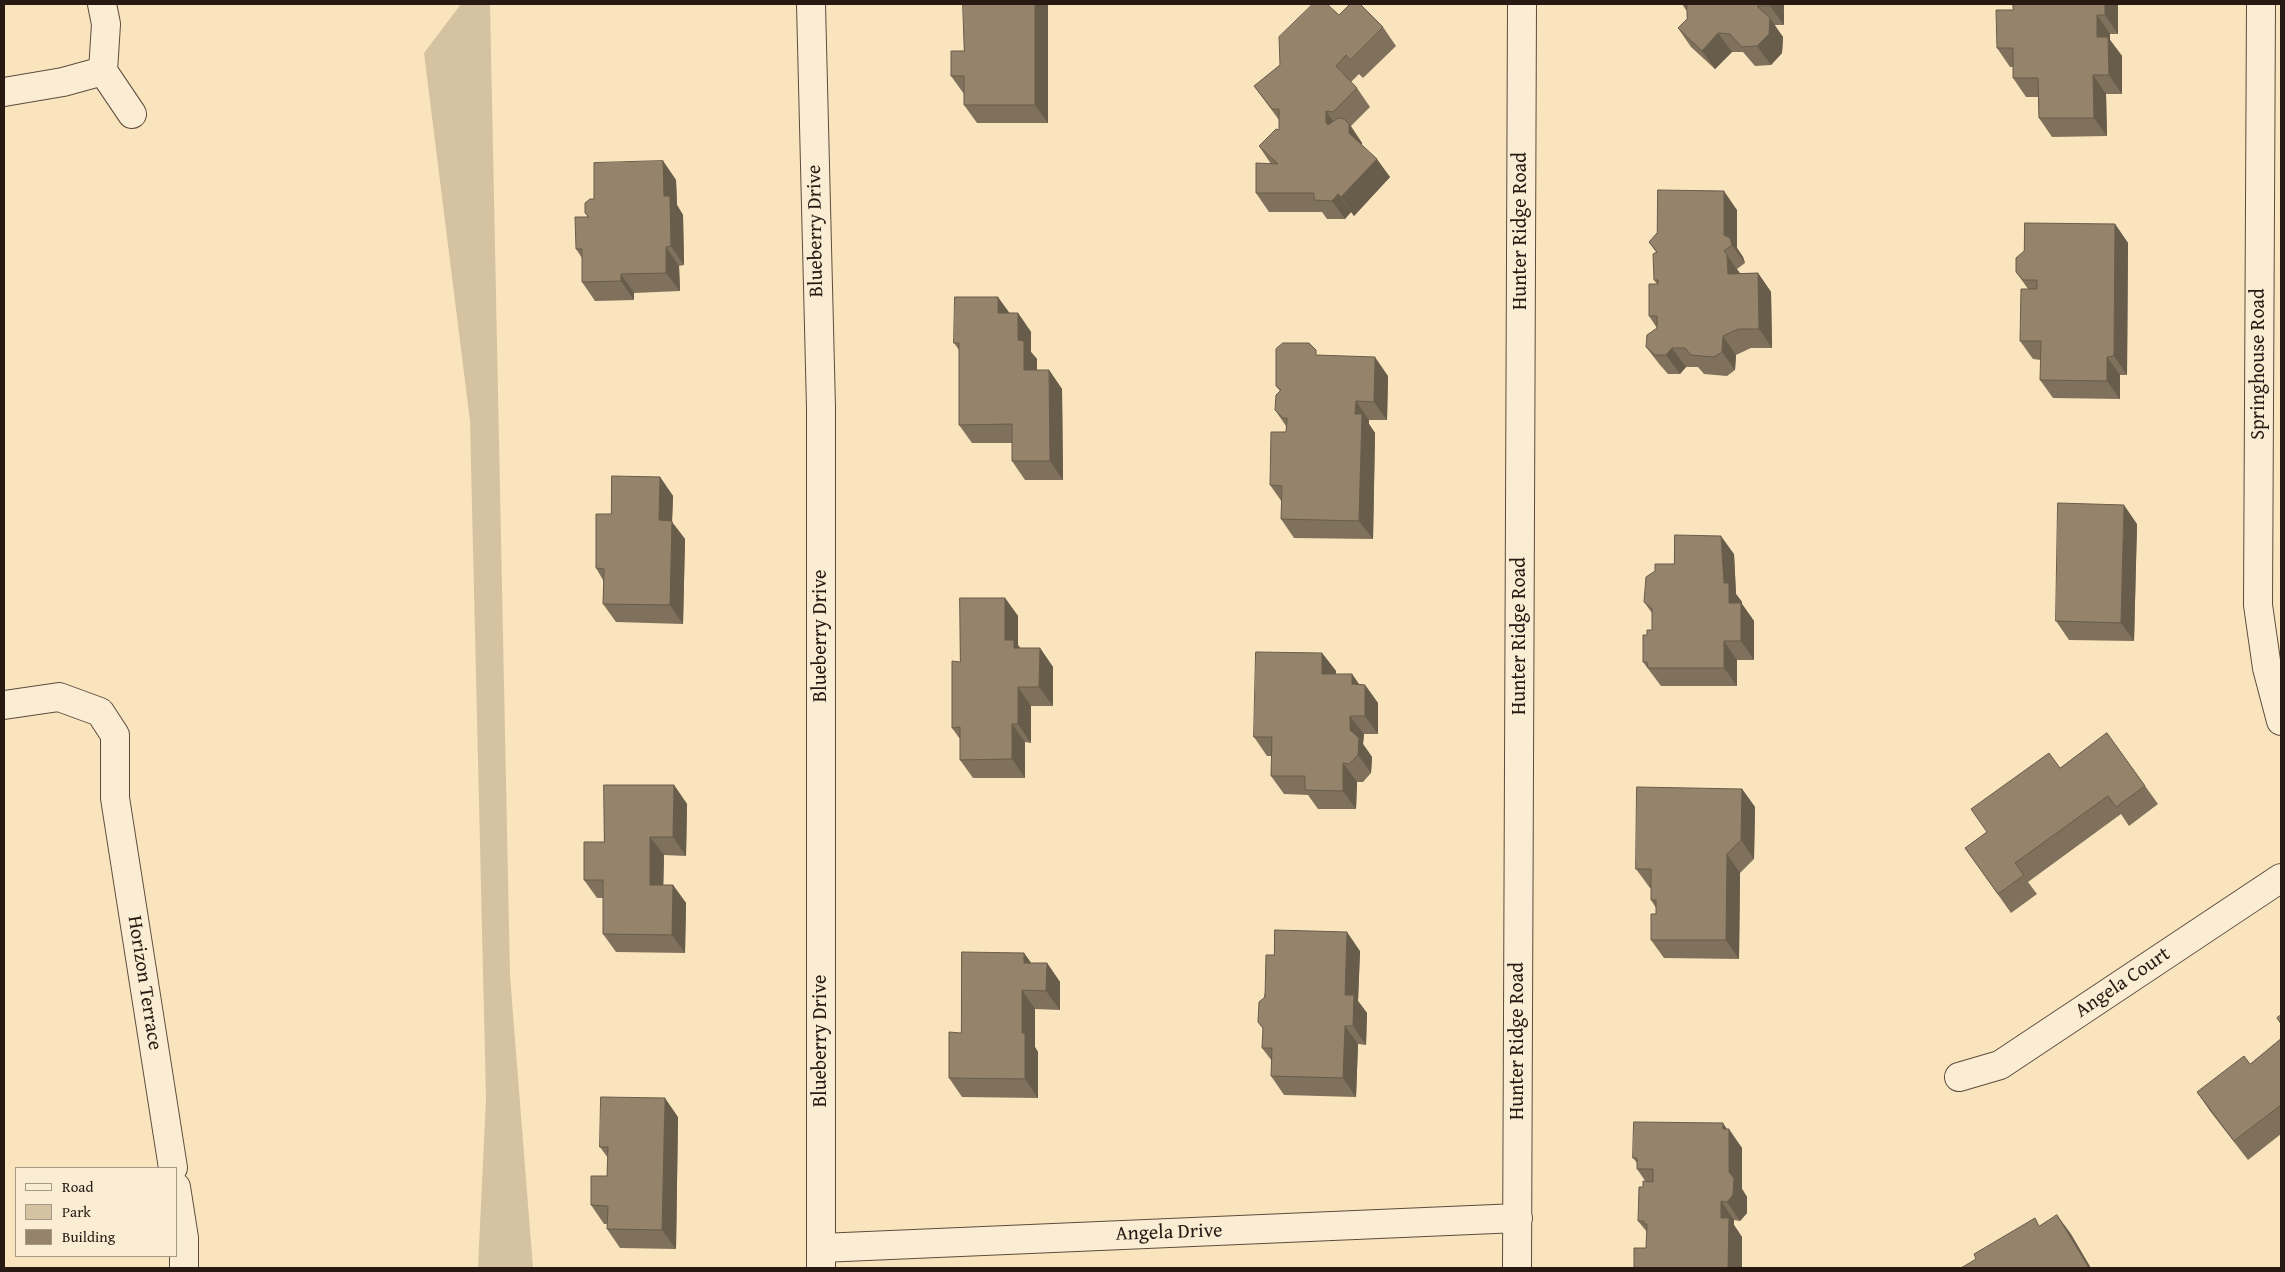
<!DOCTYPE html>
<html>
<head>
<meta charset="utf-8">
<style>
	body { margin:0 }
	#map { position:relative; width:2285px; height:1272px; overflow:hidden; background:#f9e4bd; font-family:"Gentium Book Plus",serif }
	canvas { display:block }
	.frame { position:absolute; inset:0; border:5px solid #281a13; pointer-events:none }
	.legend { position:absolute; left:15px; top:1167px; width:162px; height:90px; box-sizing:border-box; background:#fbedd4; border:1px solid #a79987; margin:0; padding:6px 9px; list-style:none; font-size:15px; color:#281a13 }
	.legend li { display:flex; align-items:center; gap:10px; height:25px }
	.legend b { width:25px; border:1px solid #a79987 }
</style>
</head>
<body>
<div id="map">
<canvas width="2285" height="1272"></canvas>
<div class="frame"></div>
<ul class="legend">
<li><b style="height:6px;background:#fbedd4"></b>Road</li>
<li><b style="height:14px;background:#d5c2a0"></b>Park</li>
<li><b style="height:14px;background:#95836b"></b>Building</li>
</ul>
</div>
<script>
const context = document.querySelector('canvas').getContext('2d');
context.lineJoin = 'round';
function paint(path, color) { context.fillStyle = color; context.fill(path, 'evenodd'); }
function stroke(path, color, width, dash) { context.strokeStyle = color; context.lineWidth = width; context.lineCap = dash ? 'butt' : 'round'; context.setLineDash(dash || []); context.stroke(path); }
function drawText(font, color, halo, rows, align = 'center') {
  context.font = font + ' "Gentium Book Plus",serif'; context.lineWidth = 4; context.setLineDash([]); context.textBaseline = 'middle'; context.strokeStyle = halo; context.fillStyle = color; for (const [text, x, y, turn = 0] of rows) {
    context.save(); context.translate(x, y); context.rotate((+turn || 0) * Math.PI / 180); context.textAlign = isNaN(turn) ? turn : align; if (halo) context.strokeText(text, 0, 0); context.fillText(text, 0, 0); context.restore();
  }
}
const green = new Path2D(`
	M461 4H490L510 976 533 1268H478L486 1099 470 421 424 53Z`);
const minor = new Path2D(`
	M102 4 106 24 103 71 132 114
	M811 4 821 408V1268
	M2261 4 2258 605 2267 668 2281 721
	M4 92 63 82 103 71
	M4 705 59 697 100 712 115 735V798L173 1168
	M1959 1077 2000 1065 2281 878
	M176 1187 184 1238V1268
	M821 1248 1518 1218
	M1517 1268 1522 4`);
const wall = new Path2D(`
	M1048 4V123H977L964 105V94L951 76 964 51Z
	M1682 4H1784V25H1774L1783 37 1782 53 1771 65 1755 66 1743 52H1732L1715 69 1691 47 1678 28 1687 19V10H1686Z
	M2013 4H2118V34H2110V40L2122 56V94H2106L2107 136 2052 137 2039 118 2038 97H2026L2013 78V67H2010L1997 48 2013 10Z
	M1339 15 1383 27 1396 46 1363 78 1359 74 1351 82 1357 88 1370 107 1351 126 1362 143V145L1390 177 1354 216 1351 212 1345 219H1327L1322 212H1269L1256 193 1271 164 1259 146 1279 130V120L1254 86 1280 65Z
	M663 161 676 180 677 205 683 215 684 265 679 266 680 291 634 293V300L595 301 582 282V258L576 249 588 217 585 213 594 199Z
	M1737 210V248L1743 257 1745 263 1737 269 1740 273H1758L1771 292 1772 348H1751L1736 355 1735 370 1727 376 1704 374 1698 367H1686L1680 374H1668L1660 365 1646 347 1657 328 1649 316 1657 284 1654 280 1656 252 1649 242Z
	M2115 224 2128 243 2127 375H2120V399L2053 398 2040 380 2041 360 2033 359 2020 341 2028 289 2016 272Z
	M1010 313H1018L1031 332V352L1037 359V370H1049L1062 389 1063 480H1025L1012 461V443H972L959 425V350L954 343Z
	M1320 355 1388 376 1387 420H1369V424L1375 433 1373 539 1294 538 1281 519 1282 502 1270 485 1286 432V426L1275 410 1280 391 1276 386Z
	M660 477 673 496 672 522 685 539 683 624 616 622 603 604V580L596 568 611 514Z
	M2137 524 2134 641 2069 640 2056 621Z
	M1734 554 1736 594 1742 602V604L1754 621V660H1737V686H1661L1643 662 1647 635 1652 630V613L1644 602 1674 564Z
	M1005 598 1018 616V645L1020 648H1040L1053 667V706H1031V743L1025 742V778H973L960 760V739L952 728 960 662Z
	M1322 653 1336 671 1335 674H1352L1359 684 1365 685 1378 703V734H1364L1363 744 1372 757 1371 773 1363 782H1357L1356 809H1318L1308 795 1284 794 1271 776 1272 756H1267L1254 737Z
	M2107 733 2158 804 2129 826 2121 814 2028 882 2037 894 2011 913 1965 848 1987 832 2060 768Z
	M674 785 687 804 686 856 664 855 663 885H673L686 903 685 953 616 952 603 934V898H597L584 880 604 842Z
	M1742 789 1755 807 1754 859 1740 873 1739 959 1664 958 1651 940 1656 914V908L1651 900V888H1650L1636 869Z
	M1360 951 1358 1001 1367 1013 1366 1045 1358 1044 1356 1097 1284 1095 1271 1076 1272 1061 1262 1048 1263 1029 1258 1022 1274 955Z
	M1024 953 1031 963H1047L1060 982V1010L1035 1009V1047L1038 1052V1098L962 1097 949 1078 961 1033Z
	M2281 1039V1134L2248 1160 2210 1111 2197 1092 2250 1064Z
	M678 1117 676 1249 620 1248 607 1229V1224H604L591 1205 607 1176 608 1158 600 1147Z
	M1727 1129 1742 1148V1189L1747 1197V1213L1740 1221 1734 1220V1225L1742 1237V1268H1634L1646 1248 1647 1232 1638 1221 1643 1187 1646 1182 1637 1169V1163L1633 1158Z`);
const shadedWall = new Path2D(`
	M1035 4H1048V123L1035 105Z
	M1771 4H1784V25L1770 6Z
	M2105 4H2118V34L2105 15Z
	M2097 15 2110 34V40L2122 56V94L2109 75 2097 37Z
	M1770 18 1783 37 1782 53 1771 65 1757 46Z
	M1718 33 1732 52 1715 69 1702 51Z
	M2093 75 2106 94 2107 136 2094 118Z
	M1326 111 1339 130V140L1326 122Z
	M1349 124 1362 143V152L1349 133Z
	M1377 159 1390 177 1354 216 1341 197Z
	M663 161 676 180 677 205 683 215 684 265 671 246 664 196Z
	M1724 191 1737 210V248L1743 257 1745 263 1732 245 1724 235Z
	M1338 194 1351 212 1345 219 1332 201Z
	M2115 224 2128 243 2127 375 2114 356Z
	M666 247 679 266 680 291 666 273Z
	M1727 255 1740 274H1728Z
	M1758 273 1771 292 1772 348 1759 329Z
	M621 274 634 293V300L621 281Z
	M998 297 1011 315 998 313Z
	M1018 313 1031 332V352L1037 359V389L1024 370 1018 340Z
	M1723 336 1736 355 1735 370 1722 352Z
	M1672 348 1686 367 1680 374 1666 355Z
	M1375 357 1388 376 1387 420 1374 402Z
	M2107 357 2120 375V399L2107 381Z
	M1049 370 1062 389 1063 480 1050 461Z
	M1356 401 1369 420V424L1375 433 1373 539 1359 521 1355 414Z
	M660 477 673 496 672 522 685 539 683 624 670 605 659 520Z
	M2124 505 2137 524 2134 641 2121 623Z
	M1721 536 1734 554 1736 594 1742 602V604L1754 621V660L1741 641 1729 603 1724 583Z
	M1005 598 1018 616V645L1027 658 1018 654 1005 640Z
	M1724 641 1737 660V686L1724 668Z
	M1040 648 1053 667V706L1039 687Z
	M1322 653 1336 671 1335 693 1322 674Z
	M1352 674 1365 693 1352 684Z
	M1365 685 1378 703V734L1365 716Z
	M1018 687 1031 706V743L1018 724Z
	M1350 716 1364 734 1363 744 1372 757 1371 773 1358 755 1350 730Z
	M1012 724 1025 742V778L1012 759Z
	M1343 763 1357 782 1356 809 1343 791Z
	M674 785 687 804 686 856 673 837Z
	M1742 789 1755 807 1754 859 1741 840Z
	M650 837 664 855 663 903 650 885Z
	M1727 854 1740 873 1739 959 1726 940Z
	M673 885 686 903 685 953 672 935Z
	M1347 932 1360 951 1358 1001 1367 1013 1366 1045 1353 1026 1345 995Z
	M1024 953 1037 971 1024 963Z
	M1047 963 1060 982V1010L1046 991Z
	M1022 990 1035 1009V1047L1038 1052V1098L1025 1079 1022 1033Z
	M1345 1026 1358 1044 1356 1097 1343 1078Z
	M665 1098 678 1117 676 1249 662 1230Z
	M1723 1123 1729 1132V1129L1742 1148V1189L1747 1197V1213L1740 1221 1727 1202 1729 1172 1723 1129Z
	M1721 1201 1734 1220V1225L1742 1237V1268H1728L1721 1218Z
	M2057 1215 2071 1234 2091 1268H2089Z`);
const building = new Path2D(`
	M963 4H1035V105H964V76H951V51H964Z
	M1313 4H1327L1339 15 1350 4H1360L1383 27 1350 60 1346 55 1336 66 1357 88 1333 112 1326 111V122L1328 125 1338 118 1344 119 1349 124V133L1377 159 1341 197 1338 194 1332 201 1314 200V193H1256V163L1278 164 1259 146 1276 129 1279 130V109H1272L1254 86 1280 65 1279 37Z
	M1687 4H1771L1770 6H1757L1770 18 1769 34 1757 46 1742 47 1730 34 1718 33 1702 51 1678 28 1687 19Z
	M2013 4H2105V15H2097V37H2108L2109 75H2093L2094 118H2039L2038 78H2013V48H1997L1996 10H2013Z
	M663 161 664 196H670L671 246 666 247V273L621 274V281L582 282V249H576L575 217H589L585 213V203L590 199H594V163Z
	M1658 190 1724 191V235L1730 238 1732 245 1724 251 1727 255 1728 274 1758 273 1759 329H1738L1723 336 1722 352 1714 357 1691 355 1685 348H1672L1666 355H1655L1646 347 1647 335 1657 328V316H1649V284H1658V280H1654L1653 254 1657 252 1649 242 1657 233Z
	M2025 223 2115 224 2114 356 2107 357V381L2040 380 2041 341H2020L2021 289H2037V280H2023L2016 272V258L2024 251Z
	M955 297H998V313H1018V340L1024 341V370H1049L1050 461H1012V424L959 425V343H954Z
	M1283 343H1309L1316 350V355L1375 357 1374 402 1356 401 1355 414H1362L1359 521 1281 519 1282 486 1270 485 1271 432H1286L1287 418H1283L1275 410 1276 395 1281 390 1276 386V349Z
	M612 476 660 477 659 520 672 521 670 605 603 604 604 569 596 568V514H611Z
	M2058 503 2124 505 2121 623 2056 621Z
	M1675 535 1721 536 1724 583H1729V603H1741V641H1724V668H1648L1647 662H1643V635H1647V630H1652V609L1644 602 1646 577 1655 571V564H1674Z
	M960 598H1005V640H1014V648H1040L1039 687H1018V724H1012V759L960 760V727L952 728V661L960 662Z
	M1256 652 1322 653V674H1352V684L1365 685V716H1350V730L1359 738 1358 755 1349 764 1343 763V791L1305 790V776H1271L1272 737H1254Z
	M2107 733 2145 786 2116 807 2108 796 2015 863 2024 875 1998 894 1965 848 1987 832 1971 809 2049 753 2060 768Z
	M604 785H674L673 837H650V885H673L672 935 603 934V880H584V842H604Z
	M1637 787 1742 789 1741 840 1727 854 1726 940H1651V914H1656V900H1651V869H1636Z
	M1275 930 1347 932 1345 995H1354L1353 1026H1345L1343 1078 1271 1076 1272 1048H1262L1263 1028 1258 1022 1259 1002 1265 997 1266 955H1274Z
	M962 952 1024 953V963H1047L1046 991 1022 990V1033H1025V1079L949 1078V1032L961 1033Z
	M2281 1015V1024L2277 1018Z
	M2281 1039V1105L2234 1141 2197 1092 2244 1056 2250 1064Z
	M601 1097 665 1098 662 1230 607 1229 608 1206 591 1205V1176H607L608 1147H600Z
	M1634 1122 1723 1123V1129H1729V1172L1734 1178 1733 1195 1727 1202 1721 1201V1218H1729L1728 1268H1634V1248H1646L1647 1224H1644V1221H1638L1639 1187H1643V1181L1653 1182V1169H1637V1158H1633Z
	M2057 1215 2089 1268H1961L1976 1259 1974 1254 2035 1218 2039 1226Z`);
const streetNames = [
	["Blueberry Drive",816,231,-91],
	["Hunter Ridge Road",1521,231,-90],
	["Springhouse Road",2259,364,-90],
	["Blueberry Drive",821,636,-90],
	["Hunter Ridge Road",1520,636,-90],
	["Horizon Terrace",144,983,81],
	["Angela Court",2123,983,-34],
	["Blueberry Drive",821,1041,-90],
	["Hunter Ridge Road",1518,1041,-90],
	["Angela Drive",1169,1233,-2]
];
paint(green, '#d5c2a0');
stroke(minor, '#5c4c3e', 30);
stroke(minor, '#fbedd4', 28);
paint(wall, '#80715c');
paint(shadedWall, '#685c4b');
paint(building, '#95836b');
stroke(building, '#685c4b', 1);
drawText('20px', '#281a13', '#fbedd4', streetNames);
</script>
</body>
</html>
